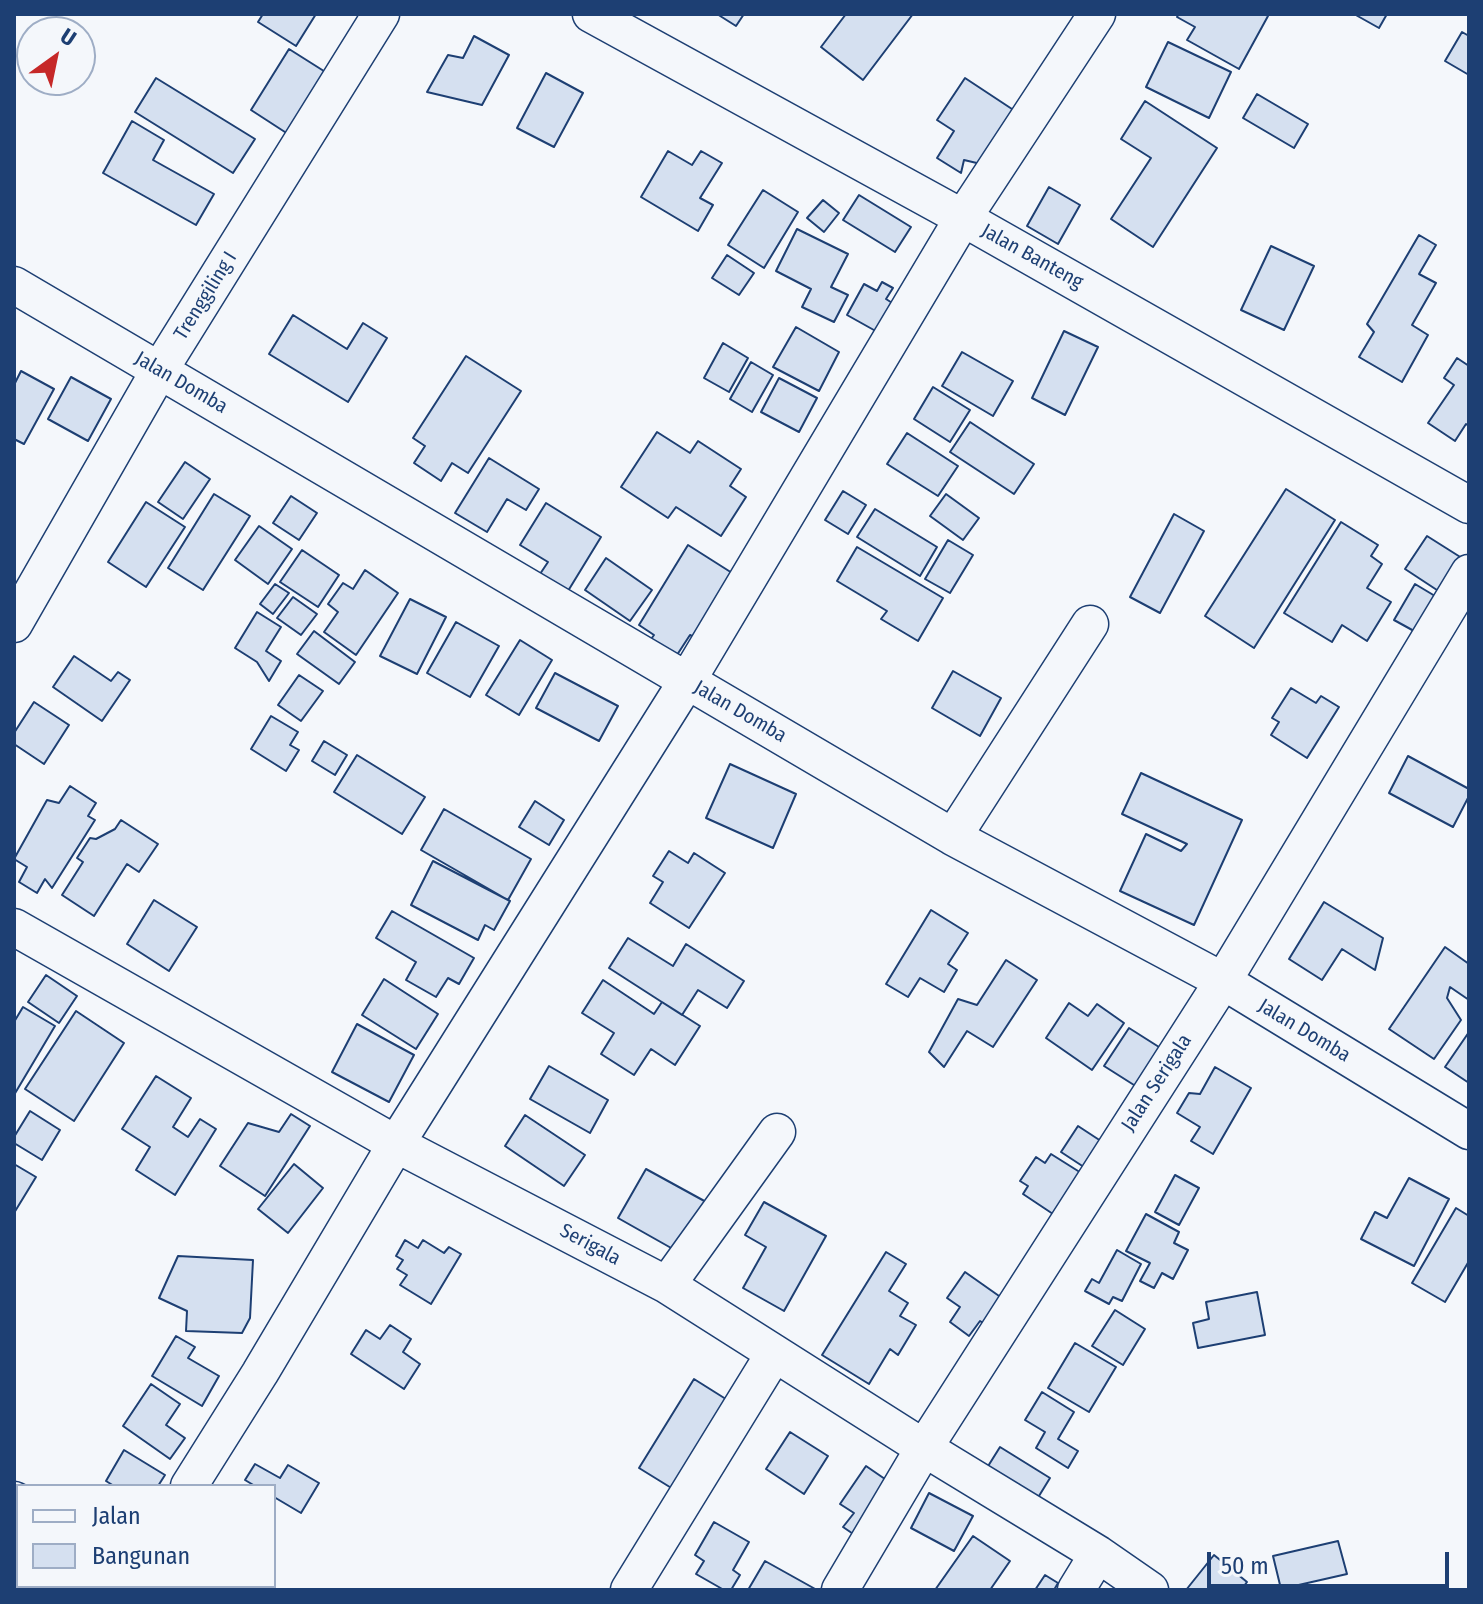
<!DOCTYPE html>
<html>
<head>
<meta charset="utf-8">
<style>
	body { margin:0 }
	#map { position:relative; width:1483px; height:1604px; overflow:hidden; background:#f4f7fb; font-family:"Fira Sans Condensed",sans-serif }
	canvas { display:block }
	.frame { position:absolute; inset:0; border:16px solid #1d3f73; pointer-events:none }
	.legend { position:absolute; left:16px; top:1484px; width:260px; height:104px; box-sizing:border-box; background:#f4f7fb; border:2px solid #9eadc5; margin:0; padding:10px 14px; list-style:none; font-size:24px; color:#1d3f73 }
	.legend li { display:flex; align-items:center; gap:16px; height:40px }
	.legend b { width:40px; border:2px solid #9eadc5 }
	.north { position:absolute; left:16px; top:16px; width:80px; height:80px; box-sizing:border-box; background:#f4f7fb; border:2px solid #9eadc5; border-radius:50%; rotate:33deg; font-size:22px; font-weight:700; line-height:32px; text-align:center; color:#1d3f73 }
	.north::after { content:''; display:block; margin:auto; width:28px; height:36px; background:#c62828; clip-path:polygon(50% 0,100% 100%,50% 72%,0 100%) }
	.scale { position:absolute; left:1207px; top:1552px; width:242px; height:36px; box-sizing:border-box; border:4px solid #1d3f73; border-top:0; padding-left:10px; font-size:24px; line-height:28px; white-space:nowrap; color:#1d3f73; -webkit-text-stroke:6px #f4f7fb; paint-order:stroke }
</style>
</head>
<body>
<div id="map">
<canvas width="1483" height="1604"></canvas>
<div class="frame"></div>
<ul class="legend">
<li><b style="height:10px;background:#f4f7fb"></b>Jalan</li>
<li><b style="height:22px;background:#d5e0f0"></b>Bangunan</li>
</ul>
<div class="north">U</div>
<div class="scale">50 m</div>
</div>
<script>
const context = document.querySelector('canvas').getContext('2d');
context.lineJoin = 'round';
function paint(path, color) { context.fillStyle = color; context.fill(path, 'evenodd'); }
function stroke(path, color, width, dash) { context.strokeStyle = color; context.lineWidth = width; context.lineCap = dash ? 'butt' : 'round'; context.setLineDash(dash || []); context.stroke(path); }
function drawText(font, color, halo, rows, align = 'center') {
  context.font = font + ' "Fira Sans Condensed",sans-serif'; context.lineWidth = 6; context.setLineDash([]); context.textBaseline = 'middle'; context.strokeStyle = halo; context.fillStyle = color; for (const [text, x, y, turn = 0] of rows) {
    context.save(); context.translate(x, y); context.rotate((+turn || 0) * Math.PI / 180); context.textAlign = isNaN(turn) ? turn : align; if (halo) context.strokeText(text, 0, 0); context.fillText(text, 0, 0); context.restore();
  }
}
const building = new Path2D(`
	M263 14H316L296 46 258 22Z
	M717 14H744L736 26Z
	M846 14H913L863 80 821 47Z
	M1179 14H1264L1268 16 1239 69 1187 40 1195 27 1177 17Z
	M1354 14H1387L1379 28Z
	M1462 32 1469 36V75L1445 61Z
	M474 36 509 55 482 105 427 92 448 55 463 58Z
	M1168 42 1231 72 1209 118 1146 87Z
	M289 49 327 73 288 134 251 110Z
	M546 73 583 93 554 147 517 128Z
	M156 78 255 139 233 173 135 112Z
	M965 78 1015 111 981 164 964 160 961 173 937 158 954 131 937 120Z
	M1257 94 1308 124 1294 148 1243 118Z
	M1145 101 1217 148 1153 247 1111 219 1151 158 1121 139Z
	M132 121 164 140 153 160 214 194 196 225 103 173Z
	M668 151 692 165 701 151 722 163 700 198 713 205 698 231 641 197Z
	M1049 187 1080 205 1058 244 1027 226Z
	M763 190 798 212 764 268 728 245Z
	M859 195 911 227 895 252 843 220Z
	M823 200 839 213 824 232 807 218Z
	M797 229 848 254 831 287 848 295 834 322 802 307 811 289 776 271Z
	M1419 235 1436 245 1419 274 1436 283 1412 325 1428 335 1402 382 1359 357 1374 332 1367 324Z
	M1271 246 1314 266 1284 330 1241 310Z
	M727 255 754 273 739 295 712 278Z
	M882 282 893 288 886 299 897 306 881 334 847 315 864 284 877 291Z
	M293 315 347 349 363 323 387 338 348 402 269 354Z
	M796 327 839 352 819 391 773 367Z
	M1064 331 1098 347 1065 415 1032 398Z
	M723 343 748 358 729 392 704 378Z
	M962 352 1013 381 993 416 942 386Z
	M466 356 521 391 468 473 452 463 441 481 414 463 425 446 413 438Z
	M1457 358 1469 366V426L1466 424 1455 441 1428 423 1454 385 1444 378Z
	M751 362 773 375 752 412 730 399Z
	M21 371 54 389 24 444 14 439V385Z
	M71 377 111 399 88 441 48 419Z
	M779 378 817 398 799 432 761 412Z
	M933 387 970 410 950 442 914 419Z
	M970 422 1034 464 1014 494 950 452Z
	M657 432 690 453 698 441 741 469 730 486 746 497 721 536 676 507 668 518 621 487Z
	M907 433 958 466 938 496 887 464Z
	M489 458 539 489 526 510 507 499 487 532 455 513Z
	M185 462 210 479 183 519 158 502Z
	M1286 489 1335 520 1254 648 1205 616Z
	M843 491 866 505 848 534 825 520Z
	M214 494 250 516 203 590 168 568Z
	M946 494 979 518 963 540 930 516Z
	M291 496 317 513 299 540 273 523Z
	M146 502 185 527 146 587 108 562Z
	M546 503 601 537 568 591 540 574 548 562 520 545Z
	M875 509 937 547 920 576 857 537Z
	M1174 514 1204 531 1160 613 1130 597Z
	M1341 522 1378 545 1371 556 1382 564 1367 588 1391 602 1367 641 1342 625 1332 642 1284 613Z
	M259 526 292 549 268 584 235 560Z
	M1427 536 1465 560 1443 594 1405 569Z
	M948 540 973 555 950 593 925 579Z
	M688 545 740 578 701 641 690 635 675 658 649 642 654 635 639 625Z
	M857 547 943 598 918 641 881 619 887 611 837 581Z
	M302 550 339 575 318 607 280 582Z
	M606 558 652 590 630 621 585 590Z
	M365 570 398 593 356 655 324 632 338 612 328 604 343 583 353 589Z
	M275 584 289 593 273 614 260 604Z
	M1415 584 1435 596 1414 631 1394 620Z
	M293 597 317 614 301 635 277 618Z
	M410 599 446 617 417 674 380 656Z
	M257 612 281 627 266 651 281 661 269 681 257 662 235 648Z
	M456 622 499 646 470 697 427 673Z
	M314 631 355 662 339 684 297 654Z
	M520 640 552 660 519 715 486 695Z
	M74 656 111 681 118 672 130 680 102 721 53 687Z
	M953 671 1001 698 980 736 932 708Z
	M555 673 618 706 599 741 536 708Z
	M299 675 323 691 301 721 278 705Z
	M1291 688 1316 703 1321 696 1339 707 1307 758 1271 735 1279 722 1272 718Z
	M34 702 69 725 44 764 14 744V733Z
	M271 716 298 732 290 745 299 750 286 771 251 749Z
	M324 741 347 755 335 775 312 761Z
	M357 755 425 797 402 834 334 792Z
	M1408 756 1469 789V796L1453 827 1389 793Z
	M730 764 796 794 773 848 706 818Z
	M1141 773 1242 820 1194 925 1120 891 1146 834 1181 851 1187 844 1122 814Z
	M70 786 96 803 88 816 95 820 52 888 45 879 37 893 19 882 27 867 14 859 47 800 59 803Z
	M535 801 564 820 549 845 519 827Z
	M444 809 531 859 508 900 421 850Z
	M121 820 158 844 139 872 127 864 94 916 62 895 83 862 77 858 90 838 96 839 115 829Z
	M669 851 688 863 694 853 725 873 689 928 650 903 663 882 653 876Z
	M433 861 510 901 494 930 485 925 478 940 411 905Z
	M154 900 197 927 169 971 127 944Z
	M1324 902 1383 938 1375 970 1342 949 1322 980 1289 959Z
	M931 910 968 933 948 964 957 970 944 992 920 978 908 997 886 984Z
	M392 911 474 958 459 984 448 978 436 997 406 980 416 962 376 938Z
	M628 938 673 966 686 944 744 981 727 1008 698 990 682 1015 609 968Z
	M1445 947 1469 964V1000L1450 987 1447 998 1461 1020 1434 1059 1389 1029Z
	M1006 960 1037 980 993 1047 967 1031 944 1067 929 1052 958 999 977 1005Z
	M46 975 77 996 59 1023 28 1002Z
	M384 979 438 1014 416 1049 362 1015Z
	M603 980 654 1014 662 1002 700 1026 675 1065 651 1049 634 1075 601 1054 614 1033 582 1013Z
	M1069 1003 1088 1016 1097 1004 1124 1023 1092 1070 1046 1038Z
	M23 1007 55 1026 14 1095V1022Z
	M76 1011 124 1043 74 1121 25 1089Z
	M357 1024 414 1055 389 1102 332 1072Z
	M1129 1028 1170 1054 1145 1092 1104 1066Z
	M1469 1032V1083L1445 1067Z
	M549 1066 608 1100 590 1133 530 1099Z
	M1215 1067 1251 1088 1213 1154 1191 1141 1200 1127 1177 1113 1189 1093 1200 1094Z
	M156 1076 191 1098 173 1127 188 1137 200 1119 216 1129 175 1195 136 1170 150 1147 122 1129Z
	M30 1111 60 1130 42 1160 14 1143V1137Z
	M291 1114 310 1126 265 1196 220 1166 248 1123 279 1132Z
	M525 1115 585 1155 564 1186 505 1146Z
	M1078 1126 1107 1145 1090 1171 1061 1152Z
	M1051 1154 1086 1176 1053 1214 1023 1194 1028 1186 1020 1181 1036 1157 1045 1163Z
	M14 1164 36 1177 14 1213Z
	M294 1164 323 1188 288 1233 258 1209Z
	M646 1169 708 1203 680 1253 618 1218Z
	M1175 1175 1199 1188 1179 1225 1155 1212Z
	M1409 1178 1449 1199 1414 1266 1361 1239 1375 1212 1387 1218Z
	M764 1202 826 1236 784 1311 743 1288 766 1247 745 1235Z
	M1456 1208 1469 1216V1261L1445 1302 1412 1283Z
	M1146 1214 1179 1232 1174 1243 1188 1250 1173 1279 1162 1273 1154 1288 1140 1281 1150 1263 1126 1251Z
	M405 1240 418 1248 423 1240 444 1253 449 1247 461 1254 431 1304 400 1285 407 1275 397 1269 403 1260 396 1256Z
	M1117 1250 1141 1264 1122 1301 1113 1297 1109 1304 1085 1291 1092 1279 1099 1283Z
	M886 1252 906 1264 889 1291 908 1303 900 1316 916 1325 898 1355 890 1349 869 1384 822 1355Z
	M178 1256 253 1260 250 1318 242 1333 186 1331 187 1311 159 1298Z
	M965 1272 1009 1303 991 1328 980 1321 969 1336 950 1322 960 1307 947 1298Z
	M1257 1292 1265 1335 1198 1348 1193 1323 1209 1319 1206 1302Z
	M1115 1310 1145 1329 1123 1365 1092 1346Z
	M390 1325 411 1339 403 1352 420 1364 404 1389 351 1354 366 1330 380 1339Z
	M176 1336 195 1347 188 1358 219 1376 202 1406 152 1376Z
	M1075 1343 1116 1367 1089 1412 1048 1388Z
	M694 1379 729 1401 673 1489 639 1468Z
	M151 1384 180 1404 166 1425 185 1438 170 1459 123 1426Z
	M1042 1392 1074 1412 1058 1439 1078 1451 1068 1468 1036 1448 1045 1432 1025 1420Z
	M790 1432 828 1456 804 1494 766 1469Z
	M1000 1447 1050 1478 1031 1509 985 1471Z
	M124 1450 165 1475 158 1486H114L106 1481Z
	M255 1464 280 1478 288 1465 319 1483 301 1513 274 1497V1486H255L245 1480Z
	M866 1466 898 1488 862 1540 843 1527 854 1513 840 1504Z
	M929 1493 973 1516 954 1551 911 1528Z
	M714 1522 749 1542 733 1570 740 1575 731 1590H724L696 1574 704 1561 695 1555Z
	M973 1536 1010 1561 990 1590H935Z
	M1338 1541 1347 1574 1281 1589 1273 1556Z
	M1214 1555 1247 1582 1241 1590H1186Z
	M765 1561 817 1590H748Z
	M1045 1575 1058 1583 1054 1590H1035Z`);
const minor = new Path2D(`
	M591 14 963 218 1469 505
	M14 285 953 837 1223 981 1469 1131
	M14 624 159 371 381 14
	M953 837 1090 624
	M14 927 396 1144 667 1285 924 1448 1098 1554 1150 1590
	M667 1285 777 1132
	M189 1486 260 1373 396 1144 687 681 963 218 1097 14
	M14 1500 18 1502
	M119 1590 123 1586
	M629 1590 774 1354
	M840 1590 924 1448 1223 981 1469 573
	M1076 1590 1098 1554`);
const streetNames = [
	["Jalan Banteng",1032,257,29],
	["Trenggiling I",206,296,-58],
	["Jalan Domba",181,383,30],
	["Jalan Domba",740,712,30],
	["Jalan Domba",1304,1031,31],
	["Jalan Serigala",1157,1083,-57],
	["Serigala",590,1245,28]
];
paint(building, '#d5e0f0');
stroke(building, '#1d3f73', 2);
stroke(minor, '#1d3f73', 39);
stroke(minor, '#f4f7fb', 36);
drawText('20px', '#1d3f73', '#f4f7fb', streetNames);
</script>
</body>
</html>
